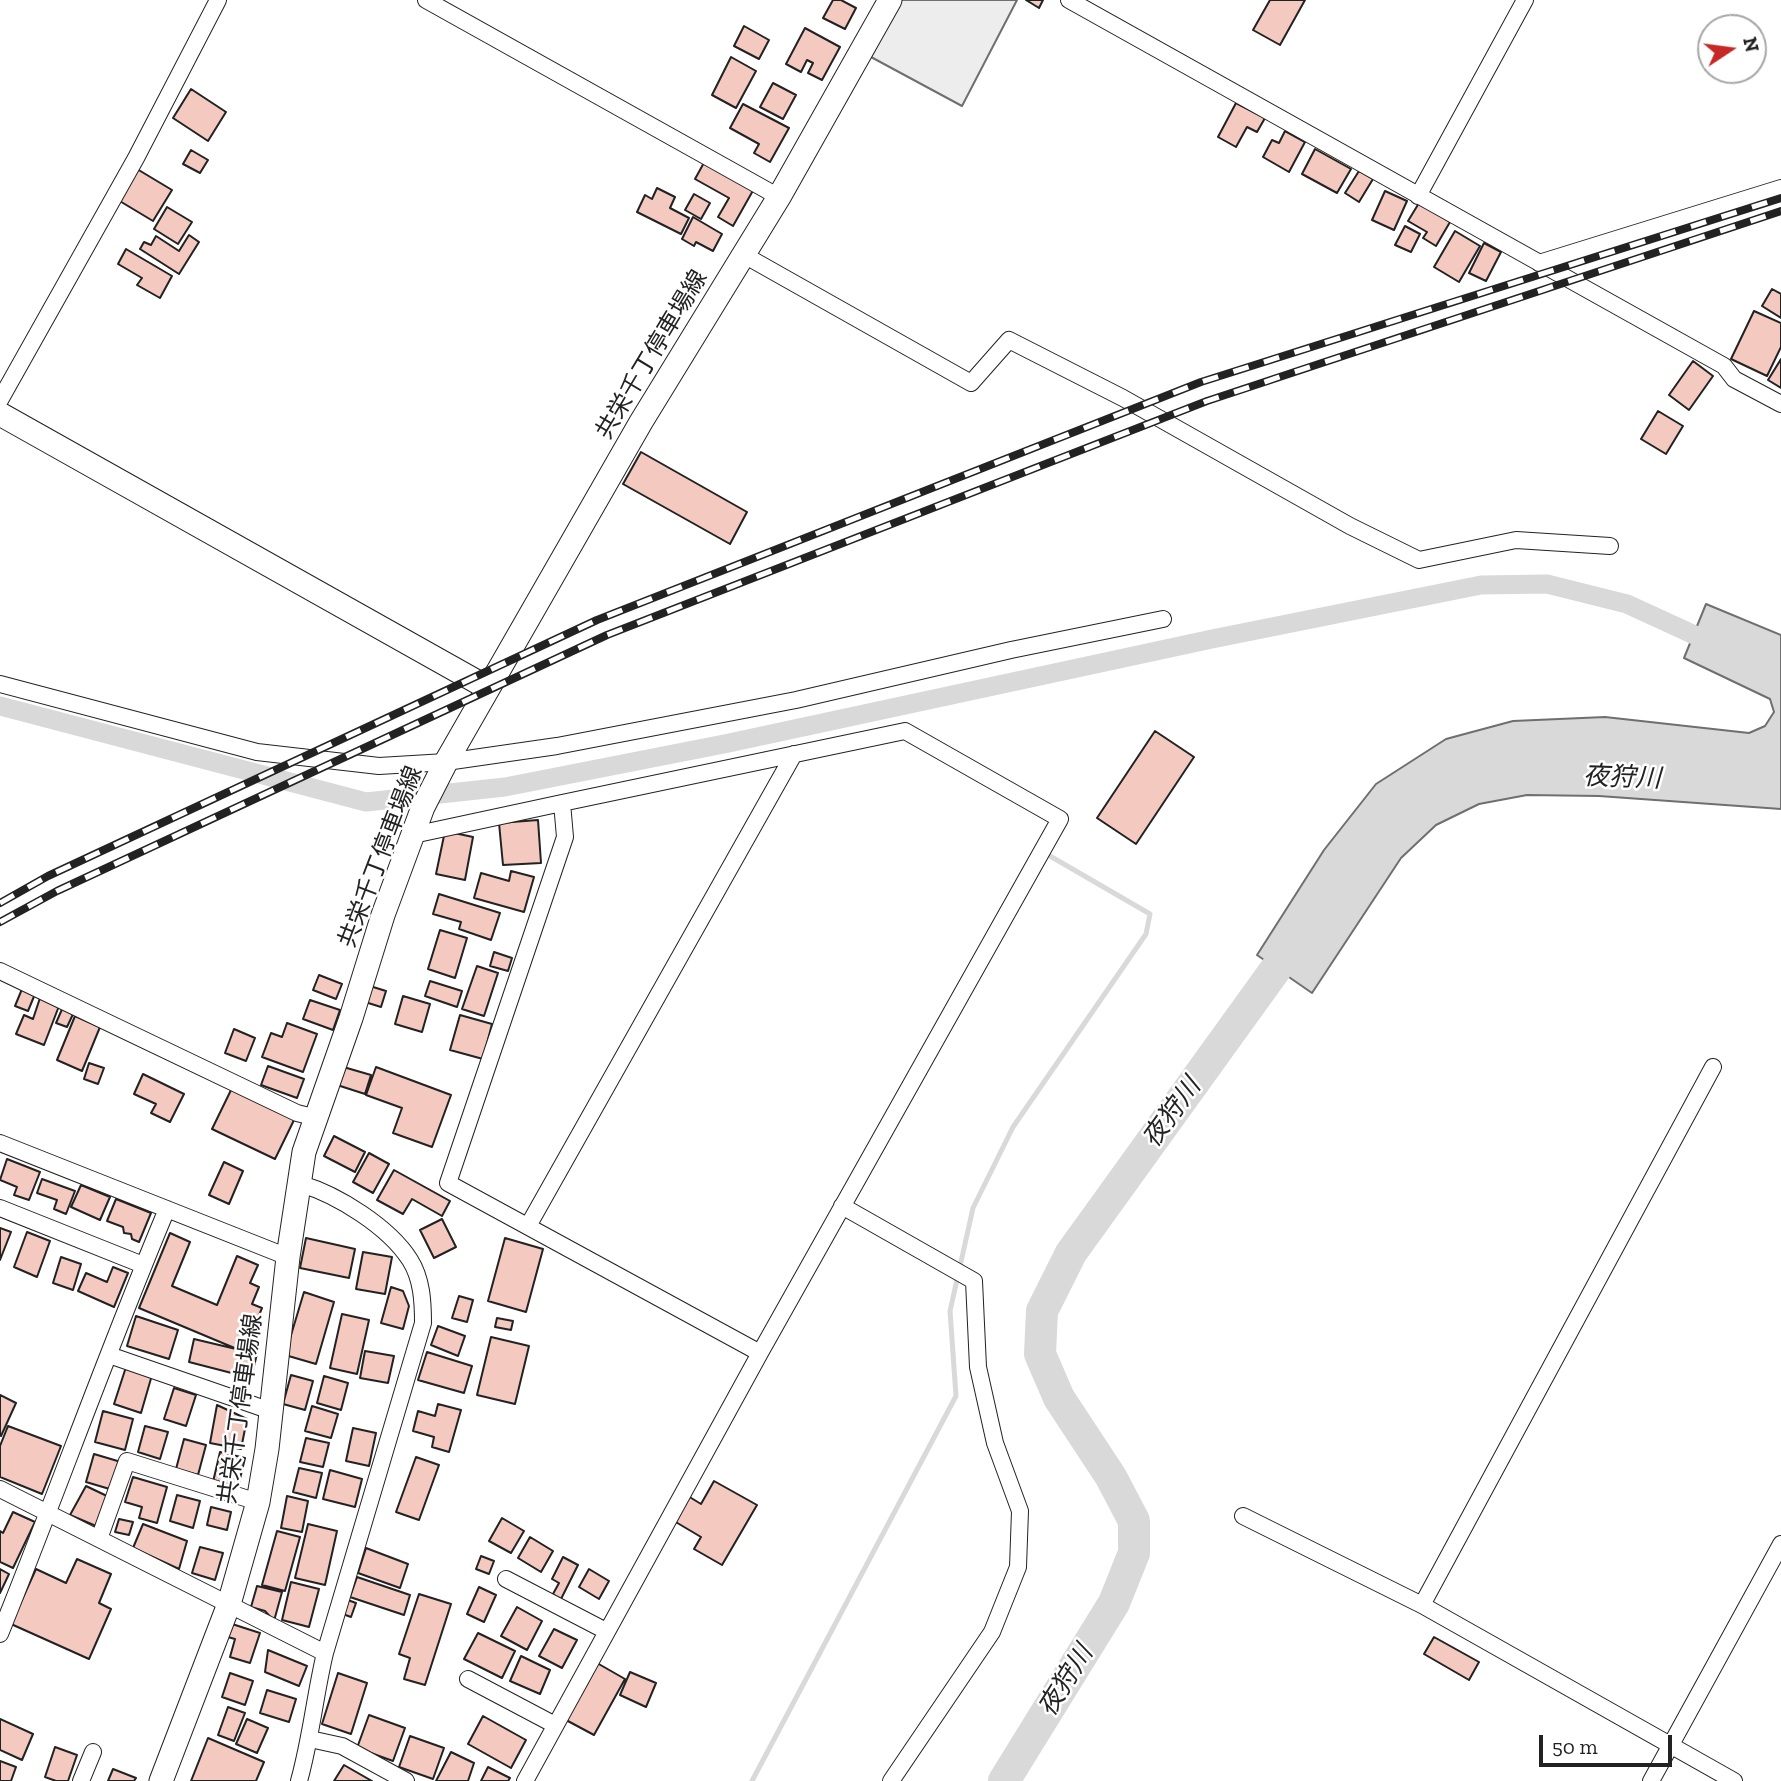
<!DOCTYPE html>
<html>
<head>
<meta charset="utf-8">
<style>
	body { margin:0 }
	#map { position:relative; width:1781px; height:1781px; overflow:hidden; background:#fff; font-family:"Zilla Slab",serif }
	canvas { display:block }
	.north { position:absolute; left:1697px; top:14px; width:70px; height:70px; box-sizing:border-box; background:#fff; border:2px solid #a7a7a7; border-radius:50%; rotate:77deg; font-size:19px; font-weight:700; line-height:28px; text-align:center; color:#222 }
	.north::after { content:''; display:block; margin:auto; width:24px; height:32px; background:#c62828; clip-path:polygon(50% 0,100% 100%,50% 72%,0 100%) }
	.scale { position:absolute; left:1539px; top:1735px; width:133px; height:32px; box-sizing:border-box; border:4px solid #222; border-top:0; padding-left:9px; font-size:21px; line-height:24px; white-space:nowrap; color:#222; -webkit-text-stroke:5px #fff; paint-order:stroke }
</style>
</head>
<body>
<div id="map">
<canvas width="1781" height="1781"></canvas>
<div class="north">N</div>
<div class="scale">50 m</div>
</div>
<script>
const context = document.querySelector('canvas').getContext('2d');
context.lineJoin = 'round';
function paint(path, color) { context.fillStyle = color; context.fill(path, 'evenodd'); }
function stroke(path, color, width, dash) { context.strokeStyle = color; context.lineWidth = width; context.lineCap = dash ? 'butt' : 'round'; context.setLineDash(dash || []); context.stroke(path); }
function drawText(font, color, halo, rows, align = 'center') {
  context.font = font + ' "Zilla Slab","Noto Sans JP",serif'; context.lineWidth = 5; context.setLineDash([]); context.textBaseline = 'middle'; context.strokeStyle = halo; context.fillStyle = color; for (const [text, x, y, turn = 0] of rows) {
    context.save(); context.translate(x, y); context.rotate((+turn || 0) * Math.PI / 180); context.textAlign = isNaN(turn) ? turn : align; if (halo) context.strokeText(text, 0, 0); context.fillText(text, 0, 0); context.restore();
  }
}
const parking = new Path2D(`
	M901 0H1017L962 106 871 57Z`);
const water = new Path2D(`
	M1706 604 1781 635V809L1599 796 1527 795 1479 804 1436 825 1401 858 1312 993 1257 955 1324 850 1376 784 1446 739 1513 721 1605 717 1749 733 1765 726 1774 712 1770 699 1684 658Z`);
const stream = new Path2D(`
	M752 1781 956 1396 950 1311 973 1208 1013 1127 1146 934 1150 914 1050 856`);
const canal = new Path2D(`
	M0 706 366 802 505 787 729 743 1212 639 1481 585 1547 584 1627 604 1714 644`);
const river = new Path2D(`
	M1004 1781 1114 1603 1134 1553V1521L1111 1477 1059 1398 1040 1354 1042 1311 1071 1253 1301 934`);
const building = new Path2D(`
	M833 0H841L856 8 845 29 823 18Z
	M1026 0H1043L1039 8Z
	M1270 0H1305L1280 45 1253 30Z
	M744 26 769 40 759 59 734 46Z
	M805 28 840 47 822 80 808 73 813 63 807 60 801 72 786 64Z
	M731 57 756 71 736 108 712 95Z
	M773 83 796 95 783 119 760 107Z
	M191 89 226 112 208 141 173 118Z
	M1236 103 1265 118 1257 132 1247 127 1236 147 1218 137Z
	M743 104 789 128 770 162 754 153 759 144 730 128Z
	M1285 131 1305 142 1289 172 1263 157 1272 140 1279 143Z
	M1315 149 1351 169 1337 193 1302 174Z
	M191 150 208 160 200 173 183 164Z
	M706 159 755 187 733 226 718 217 729 198 695 179Z
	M137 169 172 190 153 221 118 200Z
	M1359 171 1373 179 1359 202 1345 193Z
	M657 188 675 197 670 208 689 218 681 234 637 212 645 195 652 199Z
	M1385 191 1407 201 1394 230 1372 220Z
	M694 194 710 203 701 219 685 210Z
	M1419 203 1450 222 1436 246 1423 238 1427 232 1408 221Z
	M167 207 192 222 178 244 154 229Z
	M693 217 722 234 713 251 696 242 694 246 682 239Z
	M1405 226 1420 234 1411 252 1395 245Z
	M1455 231 1480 246 1459 282 1434 267Z
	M189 235 199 242 179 274 140 249 144 242 151 245 156 236 179 251Z
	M1484 243 1501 252 1486 281 1469 273Z
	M126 249 172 276 160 298 137 285 142 278 118 264Z
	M1772 289 1781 294V318L1762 306Z
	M1754 311 1781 323V347L1767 376 1731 359Z
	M1781 359V388L1768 380Z
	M1693 361 1713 376 1689 410 1669 395Z
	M1658 411 1683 426 1666 454 1641 439Z
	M641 452 747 512 730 544 623 484Z
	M1155 731 1194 757 1136 844 1097 818Z
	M538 820 541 863 503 865 499 823Z
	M445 831 473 837 465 880 436 874Z
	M511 871 534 877 524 912 474 898 481 873 509 881Z
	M439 894 500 913 491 940 459 929 461 922 433 914Z
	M440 930 467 938 455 978 428 969Z
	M494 952 512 958 508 971 490 966Z
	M477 966 498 973 484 1016 462 1009Z
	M319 975 342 984 336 999 313 990Z
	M430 981 462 991 457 1007 425 996Z
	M370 986 386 991 381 1007 365 1002Z
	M22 989 35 994 28 1011 15 1006Z
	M403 996 430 1004 422 1032 395 1024Z
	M40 998 59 1006 44 1045 16 1034 24 1015 33 1019Z
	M310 1000 340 1010 333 1030 303 1019Z
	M63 1007 74 1012 67 1027 56 1023Z
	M460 1015 492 1024 483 1059 450 1050Z
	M75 1016 100 1027 82 1071 57 1060Z
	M287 1023 317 1034 303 1072 262 1057 271 1033 282 1037Z
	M234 1029 255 1038 246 1061 225 1053Z
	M89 1063 104 1068 98 1084 84 1079Z
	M268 1066 304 1079 297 1098 261 1085Z
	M340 1066 371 1075 365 1094 334 1084Z
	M376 1067 451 1095 432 1147 393 1133 402 1108 366 1095Z
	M143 1074 184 1094 170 1122 151 1113 156 1104 134 1094Z
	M232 1088 295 1118 275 1159 212 1129Z
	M334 1136 365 1152 355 1172 324 1156Z
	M369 1153 389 1164 373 1193 353 1182Z
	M7 1159 40 1172 29 1200 14 1195 17 1187 0 1180Z
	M224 1162 243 1171 229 1204 209 1195Z
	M394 1170 450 1201 442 1216 412 1199 403 1214 377 1200Z
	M42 1179 75 1191 66 1214 54 1209 57 1200 37 1193Z
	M81 1185 110 1197 100 1220 71 1207Z
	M116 1199 151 1213 139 1242 132 1239 131 1234 124 1233 123 1227 107 1221Z
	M442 1219 456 1247 434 1258 420 1230Z
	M0 1228 11 1232 0 1260Z
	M27 1232 50 1241 37 1277 14 1267Z
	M170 1233 190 1242 172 1286 217 1305 237 1256 258 1265 250 1283 259 1287 252 1304 262 1308 244 1352 139 1308Z
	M306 1238 355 1249 349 1278 300 1268Z
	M505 1238 543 1249 526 1312 488 1301Z
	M363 1252 392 1257 385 1294 356 1289Z
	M61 1257 81 1264 73 1290 53 1283Z
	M113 1267 128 1273 114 1307 78 1291 86 1273 107 1282Z
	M391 1287 403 1291 409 1306 403 1329 381 1323Z
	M304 1292 334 1302 316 1364 285 1355Z
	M459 1296 473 1300 467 1322 452 1318Z
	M342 1314 369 1320 357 1374 330 1368Z
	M136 1316 178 1330 169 1359 127 1346Z
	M497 1318 513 1321 511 1330 495 1327Z
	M438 1326 465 1336 458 1356 431 1345Z
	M491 1337 529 1346 515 1404 477 1395Z
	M194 1339 257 1354 251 1378 189 1362Z
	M365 1351 394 1356 388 1383 360 1378Z
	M427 1352 472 1366 464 1393 418 1380Z
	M126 1367 152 1375 141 1413 114 1404Z
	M291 1375 313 1381 305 1410 283 1404Z
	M324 1376 348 1383 341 1410 317 1403Z
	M174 1388 196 1395 186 1426 164 1419Z
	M0 1395 16 1403 1 1436 0 1435Z
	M438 1404 461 1410 449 1452 432 1447 434 1437 413 1431 418 1411 435 1416Z
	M217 1405 247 1419 241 1449 210 1443Z
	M312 1406 338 1414 331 1438 305 1431Z
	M103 1411 133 1419 125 1450 95 1442Z
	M8 1426 61 1446 42 1494 0 1477V1446Z
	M145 1426 168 1432 160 1459 138 1452Z
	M353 1428 376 1433 369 1466 346 1461Z
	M306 1438 329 1443 323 1467 300 1462Z
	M184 1439 206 1445 198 1475 176 1469Z
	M220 1452 245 1458 238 1487 213 1482Z
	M94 1454 121 1462 113 1490 86 1482Z
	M416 1457 439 1465 419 1520 396 1512Z
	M299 1468 322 1473 316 1498 293 1492Z
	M330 1470 362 1479 355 1507 323 1499Z
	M133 1477 167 1487 157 1523 139 1518 142 1507 125 1502Z
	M714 1481 757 1505 722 1565 694 1549 701 1537 674 1521 688 1496 701 1504Z
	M86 1486 107 1496 96 1526 70 1515Z
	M177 1495 200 1501 193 1528 170 1521Z
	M287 1496 308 1501 302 1532 281 1528Z
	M211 1507 231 1512 227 1530 207 1525Z
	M13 1512 35 1522 13 1568 0 1562V1531L3 1533Z
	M502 1518 524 1531 511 1553 489 1541Z
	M119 1519 133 1522 129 1535 115 1532Z
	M143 1524 187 1541 179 1569 133 1548Z
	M308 1524 337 1531 325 1585 295 1578Z
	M277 1531 300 1537 285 1591 262 1585Z
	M530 1537 553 1551 541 1572 518 1558Z
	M200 1547 223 1553 215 1580 192 1573Z
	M366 1548 408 1564 400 1588 358 1573Z
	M481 1556 494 1561 489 1574 476 1569Z
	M563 1557 578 1565 560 1601 553 1594 559 1583 552 1579Z
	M77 1559 111 1574 99 1603 111 1609 89 1659 11 1624 36 1569 66 1583Z
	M0 1569 9 1574 0 1593Z
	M589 1569 609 1581 599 1599 579 1587Z
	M357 1577 410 1595 404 1615 350 1597Z
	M291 1582 319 1589 309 1627 282 1620Z
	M257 1586 282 1592 274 1621 265 1611 251 1607Z
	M479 1587 496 1595 484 1622 467 1614Z
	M419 1594 451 1604 425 1685 404 1679 410 1658 399 1654Z
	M345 1599 356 1603 351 1617 340 1613Z
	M517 1607 542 1621 527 1650 501 1636Z
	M229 1623 260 1633 250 1663 230 1657 235 1639 224 1636Z
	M554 1629 577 1640 562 1668 539 1656Z
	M478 1633 515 1651 502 1678 464 1659Z
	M1434 1637 1479 1662 1469 1680 1424 1654Z
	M268 1650 307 1666 299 1686 265 1672Z
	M521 1656 550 1670 540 1694 510 1681Z
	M597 1663 625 1679 594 1735 566 1720Z
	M630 1672 656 1683 646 1707 620 1695Z
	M230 1673 253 1681 245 1705 222 1697Z
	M338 1673 367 1683 351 1734 322 1724Z
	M267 1690 296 1699 289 1722 260 1713Z
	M228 1707 245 1713 234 1741 218 1735Z
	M369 1715 405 1728 393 1761 357 1748Z
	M483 1716 526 1740 511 1768 468 1744Z
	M0 1719 33 1734 22 1760 0 1750Z
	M247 1719 268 1728 257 1753 236 1744Z
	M410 1736 444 1748 433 1779 399 1767Z
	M208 1738 264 1762 256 1781H191Z
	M55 1747 77 1755 68 1781H56L45 1777Z
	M451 1752 474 1763 468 1781H436Z
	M0 1761 16 1767 11 1781H0Z
	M344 1765 372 1781H334Z
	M488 1767 510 1778 508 1781H481Z
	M113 1769 136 1778 134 1781H108Z`);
const street = new Path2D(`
	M426 0 779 197
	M1069 0 1724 366 1734 379 1781 404
	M1418 196 1525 0
	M744 255 971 383 1009 340 1123 398 1350 526 1419 560 1516 540 1610 546
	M1539 263 1781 188
	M0 400 136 158 218 0
	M0 684 257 752 379 766 446 762 557 746 796 700 1011 650 1163 619
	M413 835 562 803 565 837 448 1183 760 1353
	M0 971 297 1113 317 1118
	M0 1143 288 1257
	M842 1206 974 1281 978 1367 995 1443 1020 1511 1018 1567 992 1632 891 1781
	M0 1208 143 1265
	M528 1226 794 754
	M109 1355 271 1411
	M0 1489 325 1653
	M1243 1516 1422 1605 1734 1781
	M99 1539 127 1461 258 1502
	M506 1579 606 1631
	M1422 1605 1713 1067
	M0 1634C57 1493 108 1349 167 1209
	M468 1679 555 1725
	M310 1739 342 1746 406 1781
	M81 1781 93 1752
	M299 1781C311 1738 315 1695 325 1653L423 1323C423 1302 422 1279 410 1260 389 1227 338 1195 301 1184
	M525 1781 760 1353 1060 819 905 731 562 803
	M1651 1781 1781 1544`);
const secondary = new Path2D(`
	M0 414 488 688
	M161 1781 229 1604 258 1502 267 1449 288 1257 304 1152 351 1018 383 915 423 807 446 762 641 422 779 197 890 0`);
const rail = new Path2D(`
	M0 903 48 876 597 620 1201 382 1781 198
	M0 922 57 891 607 635 1207 401 1781 211`);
const streetNames = [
	["共栄千丁停車場線",652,355,-59],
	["共栄千丁停車場線",381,857,-69],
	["共栄千丁停車場線",241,1409,-82]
];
const waterNames = [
	["夜狩川",1622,778,2],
	["夜狩川",1172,1113,-54],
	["夜狩川",1066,1681,-58]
];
paint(parking, '#ededed');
stroke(parking, '#6f6f6f', 2);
paint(water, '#d9d9d9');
stroke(water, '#6f6f6f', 2);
stroke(stream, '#d9d9d9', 5);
stroke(canal, '#d9d9d9', 19);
stroke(river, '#d9d9d9', 32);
paint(building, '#f3c9c0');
stroke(building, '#222', 2);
stroke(street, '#222', 18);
stroke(secondary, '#222', 25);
stroke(street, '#fff', 16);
stroke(secondary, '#fff', 23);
stroke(rail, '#222', 8);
stroke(rail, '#fff', 5, [16]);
drawText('24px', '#222', '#fff', streetNames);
drawText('italic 26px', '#222', '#fff', waterNames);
</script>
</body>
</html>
